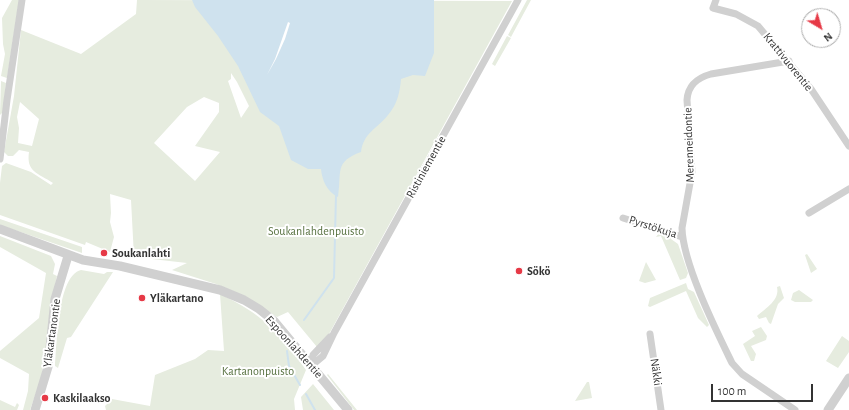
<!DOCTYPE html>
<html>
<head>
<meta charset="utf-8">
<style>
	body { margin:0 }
	#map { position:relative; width:849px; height:410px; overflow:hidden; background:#fff; font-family:"Alegreya Sans",sans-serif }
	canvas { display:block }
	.north { position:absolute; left:801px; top:8px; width:40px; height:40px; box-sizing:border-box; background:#fff; border:1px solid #adadad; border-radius:50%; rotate:142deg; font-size:11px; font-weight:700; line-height:16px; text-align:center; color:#333 }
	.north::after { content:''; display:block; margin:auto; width:14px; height:18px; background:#e63946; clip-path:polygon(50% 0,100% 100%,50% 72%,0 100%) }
	.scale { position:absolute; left:711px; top:384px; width:102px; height:18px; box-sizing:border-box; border:2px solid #333; border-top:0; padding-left:5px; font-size:12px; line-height:14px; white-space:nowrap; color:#333; -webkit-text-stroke:3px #fff; paint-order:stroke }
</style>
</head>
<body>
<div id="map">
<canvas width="849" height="410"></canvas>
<div class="north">N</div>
<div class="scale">100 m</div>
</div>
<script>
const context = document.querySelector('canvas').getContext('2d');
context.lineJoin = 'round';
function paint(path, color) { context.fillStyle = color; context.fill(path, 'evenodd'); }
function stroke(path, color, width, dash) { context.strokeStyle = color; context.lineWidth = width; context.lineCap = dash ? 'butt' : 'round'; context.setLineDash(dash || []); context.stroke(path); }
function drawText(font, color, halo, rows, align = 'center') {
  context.font = font + ' "Alegreya Sans",sans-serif'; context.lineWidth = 4; context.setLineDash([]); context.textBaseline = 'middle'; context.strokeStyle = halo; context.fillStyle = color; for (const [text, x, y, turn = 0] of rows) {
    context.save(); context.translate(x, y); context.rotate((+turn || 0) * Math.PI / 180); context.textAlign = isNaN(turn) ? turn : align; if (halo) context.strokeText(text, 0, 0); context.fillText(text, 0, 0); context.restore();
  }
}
const green = new Path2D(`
	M12 0H19L7 78 1 76 5 54 3 44 2 18Z
	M137 0 512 1 329 334 317 347 288 312 277 317 245 296 216 284 172 270 187 263 134 257 131 200 110 194 111 213 110 222 114 237 110 252 86 242 85 245 0 215V183L2 166 6 163 31 172 51 185 53 183C38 173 26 172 29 152L19 150 13 156H8L4 152 14 96 21 30 81 54 136 14ZM231 73 237 82 249 106 241 118 228 81 231 79ZM204 97 219 103V112L195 146 220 152 195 181 154 143 187 107ZM20 102 39 119 32 146 18 143 19 128 17 117Z
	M527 0H531L511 37 508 35Z
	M507 36 511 38 495 66 492 64Z
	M1 81 6 83 3 112 0 115Z
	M0 219 82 247V253L0 225Z
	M660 232 671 236V239L678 244 688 273 686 278 680 280 661 236 656 237Z
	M0 236 51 256 55 264 53 274 57 276 50 309 46 350 41 378 30 410H23L28 391 29 374 0 358V351L39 318 46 273 0 247Z
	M807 254 817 269 811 273 805 255Z
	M646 262 656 280 645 283 639 281Z
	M81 270 104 274 107 272H113L71 337 67 338 58 368 55 366C57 345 57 276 81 270Z
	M686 283 688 289 694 292 709 325 707 327 698 318 686 291 650 307 648 306 650 298Z
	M780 286 784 298 778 304 771 324 769 323 766 317 759 319 757 316C766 308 780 300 777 287Z
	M799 290 813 300 811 302H795L791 300 793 293Z
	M220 294C262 314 279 332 306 370L294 399 295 410H106L105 406 112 399 150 406 155 375 195 359 208 350 224 351Z
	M761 327 767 336 766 340 751 346 756 354 754 361H751L743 344 755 336 752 331Z
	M842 336 849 341V352L838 368 826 361Z
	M328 374 357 410H354L327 375Z
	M587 382H589L592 398 575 401Z
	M313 384 334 410H303L301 397Z
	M0 400 15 407 17 403 19 405 17 410H0Z`);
const water = new Path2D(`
	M192 0H434V53L425 76 413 75 401 79C400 92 397 105 388 115 376 130 364 132 361 152 334 162 342 171 338 197 327 192 322 180 321 169H308L291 160 279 126 260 112 238 66 218 36 195 7Z`);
const pier = new Path2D(`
	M288 22 290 23 285 39 276 59 267 75 275 59Z`);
const stream = new Path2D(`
	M304 320 334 278 336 194
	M287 351 289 366 300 385
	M306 394 315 410`);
const minor = new Path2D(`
	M716 0 713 8 736 14 758 26 811 89 849 146
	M789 61 711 74C697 78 688 85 687 100L692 172 682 228C683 264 716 330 732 363L742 374 795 410
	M0 159 7 100 22 0
	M809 213 849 189
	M623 218 682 237
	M650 334 661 410
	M311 366 323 356 334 333 518 0
	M311 366 313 355 330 337`);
const tertiary = new Path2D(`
	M0 229 83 260 120 266 220 290 244 300 259 309 274 321 348 410
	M35 410 48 367 55 299 68 256
	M828 410 849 378`);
const markers = [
	[104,253,4,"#e63946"],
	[519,271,4,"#e63946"],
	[142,298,4,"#e63946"],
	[45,398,4,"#e63946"]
];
const streetNames = [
	["Krattivuorentie",788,62,51],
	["Merenneidontie",689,145,-92],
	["Ristiniementie",426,167,-61],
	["Pyrstökuja",653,227,18],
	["Yläkartanontie",52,333,-82],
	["Espoonlahdentie",294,347,48],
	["Näkki",656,372,82]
];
const parkNames = [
	["Soukanlahdenpuisto",316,231],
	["Kartanonpuisto",258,371]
];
const poiNames = [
	["Soukanlahti",112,253],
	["Sökö",527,271],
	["Yläkartano",150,298],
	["Kaskilaakso",53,398]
];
paint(green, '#e6ecdf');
paint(water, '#cfe2ee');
paint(pier, '#fff');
stroke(stream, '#cfe2ee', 2);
stroke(minor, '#d0d0d0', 7);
stroke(tertiary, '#d0d0d0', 9);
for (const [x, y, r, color] of markers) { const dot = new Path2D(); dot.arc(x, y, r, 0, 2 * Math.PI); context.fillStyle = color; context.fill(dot); stroke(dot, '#fff', 1.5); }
drawText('12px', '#333', '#fff', streetNames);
drawText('12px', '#56703f', '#fff', parkNames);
drawText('bold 12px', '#333', '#fff', poiNames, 'left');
</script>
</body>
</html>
